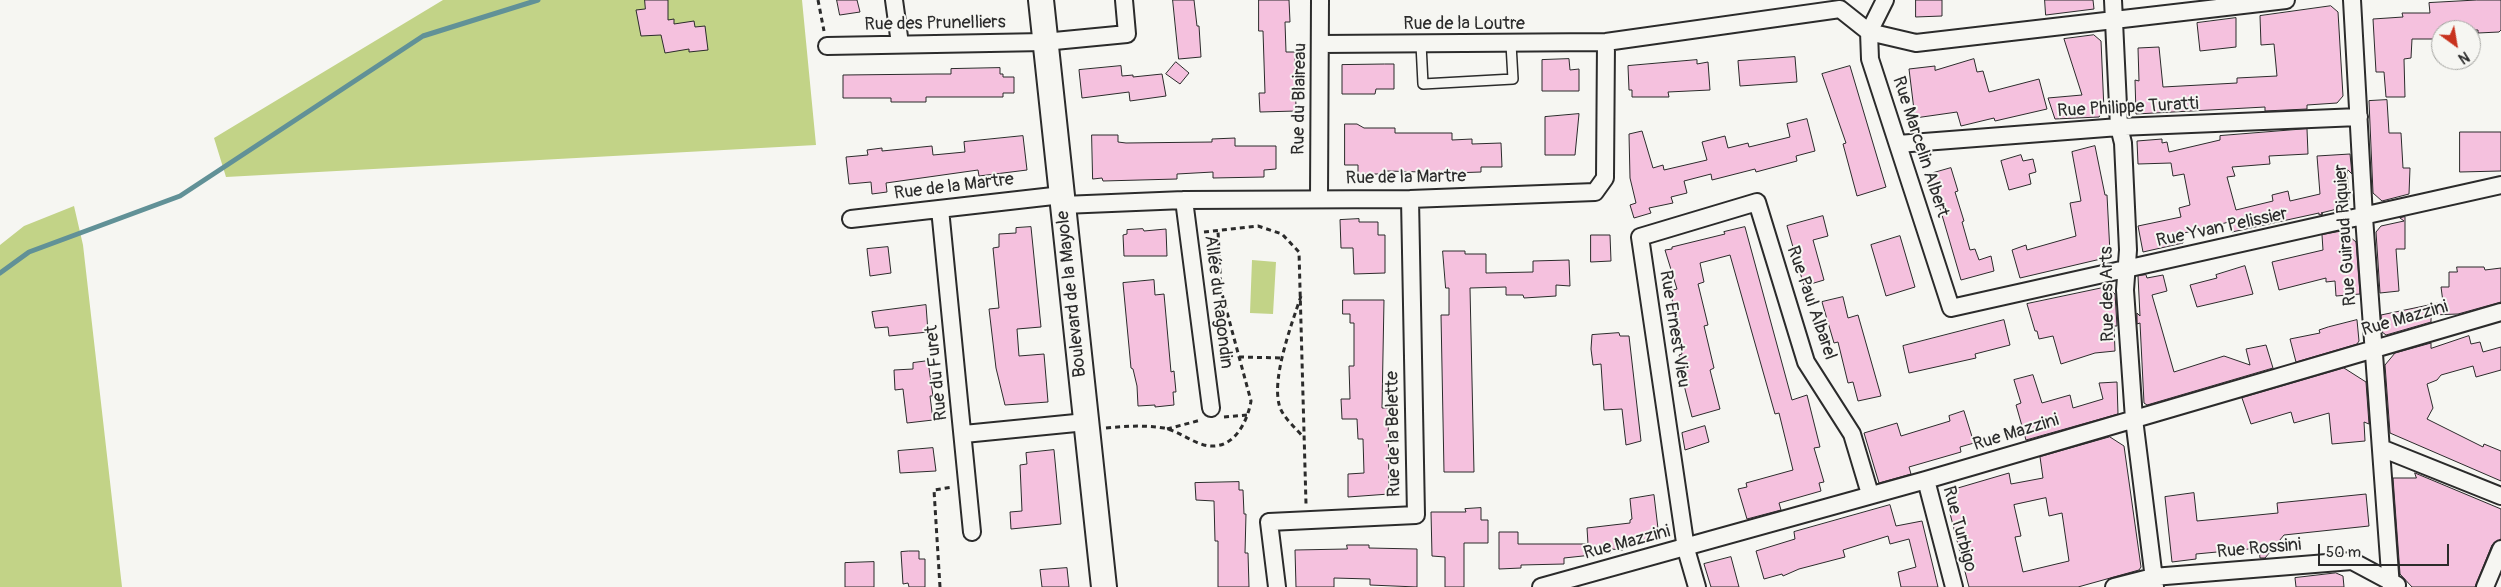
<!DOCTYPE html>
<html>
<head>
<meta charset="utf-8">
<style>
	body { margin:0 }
	#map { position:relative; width:2501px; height:587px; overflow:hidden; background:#f6f6f2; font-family:Pangolin,sans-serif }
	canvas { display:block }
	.north { position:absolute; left:2431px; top:20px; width:50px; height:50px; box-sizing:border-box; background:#f6f6f2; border:1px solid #a5a5a2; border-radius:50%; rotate:148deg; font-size:14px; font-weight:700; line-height:20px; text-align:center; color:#2b2b2b }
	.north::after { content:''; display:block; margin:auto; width:18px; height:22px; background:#c8321e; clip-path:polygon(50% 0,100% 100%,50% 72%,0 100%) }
	.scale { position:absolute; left:2318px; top:544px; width:131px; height:22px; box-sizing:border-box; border:2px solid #2b2b2b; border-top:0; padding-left:6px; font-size:15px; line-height:18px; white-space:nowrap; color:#2b2b2b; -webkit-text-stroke:4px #f6f6f2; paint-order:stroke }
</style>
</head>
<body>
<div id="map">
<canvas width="2501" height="587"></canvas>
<div class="north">N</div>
<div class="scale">50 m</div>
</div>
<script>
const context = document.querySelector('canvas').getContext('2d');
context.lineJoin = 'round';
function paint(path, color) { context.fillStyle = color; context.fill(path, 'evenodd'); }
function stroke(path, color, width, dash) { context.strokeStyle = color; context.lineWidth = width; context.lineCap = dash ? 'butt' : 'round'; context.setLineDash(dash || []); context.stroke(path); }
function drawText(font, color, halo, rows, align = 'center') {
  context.font = font + ' Pangolin,sans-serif'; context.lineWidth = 4; context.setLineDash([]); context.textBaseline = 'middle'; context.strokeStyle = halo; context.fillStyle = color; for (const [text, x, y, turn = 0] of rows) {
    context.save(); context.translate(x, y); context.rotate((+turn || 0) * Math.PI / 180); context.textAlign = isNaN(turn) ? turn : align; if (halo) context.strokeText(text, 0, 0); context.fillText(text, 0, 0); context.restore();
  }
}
const green = new Path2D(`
	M443 0H802L816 145 226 177 214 138Z
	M74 206 83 245 122 587H0V245L24 226Z
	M1252 260 1276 262 1273 314 1250 313Z`);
const stream = new Path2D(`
	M0 273 29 252 180 196 423 36 538 0`);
const building = new Path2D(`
	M645 0H668V20L674 19V24L694 21 695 27 705 26 708 50 689 52V49L665 53 661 35 641 36 636 10 645 9Z
	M837 0H857L860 12 840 15Z
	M1173 0H1194L1197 26H1199L1201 57 1179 59Z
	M1259 0H1289L1290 22H1285L1286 52H1295L1296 111 1260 112 1259 93H1265L1263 31H1259Z
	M1916 0H1942V16L1916 17Z
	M2045 0H2093L2094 9 2046 15Z
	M2477 0H2501V30L2499 32 2478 33V30H2441V39H2412L2411 58 2404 59 2405 97H2386L2384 72H2376L2373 19 2403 17 2402 13H2430L2429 3Z
	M2331 6 2338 12 2343 96 2337 103 2307 105V109L2265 111V107L2136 114 2135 80 2139 81 2138 48 2159 47 2163 87 2237 83V78L2277 76 2274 44 2261 45 2260 16Z
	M2236 18V47L2200 51 2197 23Z
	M2094 35 2101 41 2104 110 2099 117 2055 119 2048 98 2082 95 2064 39Z
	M1795 57 1797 82 1740 86 1738 61Z
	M1569 59 1570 70 1579 69V91H1542V60Z
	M1974 59 1977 72 1983 71 1989 92 2039 79 2047 109 1995 121 1994 118 1961 126 1957 112 1915 118 1909 69 1935 66V70Z
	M1697 60V64L1708 62 1710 90 1668 92 1669 97H1632V90H1629L1628 66Z
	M1176 62 1189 73 1180 84 1166 74Z
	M1385 64H1394V89H1376L1375 94H1342V65Z
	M1121 66 1122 76 1133 75V77L1162 74 1166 96 1130 101 1129 92 1082 98 1079 70Z
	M1850 66 1886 187 1857 196 1843 144 1846 143 1822 74Z
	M1000 68V74H1003V77H1014V93H1003V97H926V102H891V98H843V75L936 74H951V69Z
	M2387 100 2389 133H2401L2403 168H2410L2409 194 2382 201 2373 193 2369 101Z
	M1579 114 1575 155H1545V117Z
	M1807 119 1815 151 1796 156 1797 161 1756 172 1755 169 1712 180 1711 174 1684 181 1687 193 1671 197 1673 203 1649 208 1651 213 1634 218 1630 205 1636 203 1630 178 1629 134 1642 131 1653 168 1663 165 1664 170 1707 160 1702 142 1725 136 1728 148 1748 143 1749 147 1790 137 1787 124Z
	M1345 124H1357L1364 128H1395V133H1452V140L1472 139V144L1501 143 1502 167H1481V172L1423 174V172L1386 171V174H1358V165H1345Z
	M2307 129 2308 154 2269 156 2270 164 2232 167 2235 176 2227 177 2236 210 2273 201 2272 195 2288 191 2290 201 2320 194 2317 156 2350 154 2352 174 2347 169 2349 202 2345 207 2321 213 2323 214 2319 215V213L2232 232 2229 222 2180 234 2183 243 2143 252 2138 226 2181 217 2179 208 2190 205 2184 174 2173 176 2171 163 2138 164 2137 141 2162 139V143L2167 142 2169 152 2220 140V136Z
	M2460 132H2501V171L2460 172Z
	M1092 135H1118V142L1126 143 1212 142V139L1235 138V146H1276V169L1264 170V177L1213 178V172L1177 174V179L1103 181 1102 178 1093 179Z
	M1023 136 1027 170 979 176 978 170 886 183 887 192 872 194 871 182 849 184 846 157 868 155 867 150 882 148V151L932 146 933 155 965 152 964 142Z
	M2095 146 2105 195H2107L2110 253 2105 258 2020 278 2012 250 2026 245 2027 250 2076 236 2070 203 2081 201 2072 152Z
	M2021 155 2023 161 2033 159 2036 172 2029 174 2031 184 2009 190 2001 161Z
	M1951 168 1958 191 1955 192 1964 221 1962 222 1970 250 1975 249 1979 260 1991 256 1994 271 1961 280 1930 174Z
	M1823 216 1828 236 1813 240 1824 280 1804 286 1787 226Z
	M2405 217V249H2396L2399 291 2380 293 2376 232 2381 226 2404 221 2400 218Z
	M1359 219V222H1378V235H1385V273L1354 274 1353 248H1341L1340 220Z
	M1031 227 1041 327 1017 329 1019 356 1044 354 1048 402 1005 405 996 368 989 309 999 308 993 248 999 247V234L1016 233V228Z
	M1745 227 1792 400 1807 395 1820 447 1814 448 1824 482 1819 483 1821 491 1779 503 1781 510 1747 519 1738 489 1747 487 1746 483 1793 470 1779 413 1775 414 1730 255 1700 263 1704 282 1698 284 1708 325 1704 326 1714 368 1710 370 1720 409 1692 417 1682 377 1685 376 1679 355 1682 354 1677 333H1680L1670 291 1677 289 1665 250 1672 249V247L1725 234 1724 232Z
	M1143 229 1144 231 1166 229 1167 256H1124L1123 235 1127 234V230Z
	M2343 231 2356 242 2360 294 2336 296 2335 281 2326 282V278L2279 290 2272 262 2323 250 2322 235Z
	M1591 235H1610L1611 261 1591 262Z
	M1900 236 1915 287 1886 296 1871 245Z
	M888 247 891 273 870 276 867 249Z
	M1443 251H1465V254H1486V273L1533 272V261L1569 260 1570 286 1556 285V296L1524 298 1523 295H1506V287L1470 288 1474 472H1444L1441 315H1449V288H1446Z
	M2245 266 2253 294 2197 307 2190 285 2217 278 2216 275Z
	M2457 267H2484L2485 270 2501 268V302L2458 314 2431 315V322L2386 335 2382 332 2381 315 2443 302 2441 287H2449V272H2457Z
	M2146 275 2147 278 2163 275 2167 291 2152 295 2174 372 2224 356 2250 365 2246 349 2266 345 2273 368 2147 405 2144 403 2140 323 2137 324V313L2140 316 2138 276Z
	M1154 280 1155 295 1164 294 1171 372 1174 371 1176 392H1173L1174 405 1155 407V405L1138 406 1137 386 1133 369 1131 368 1123 283Z
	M2107 287 2115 294 2117 326H2114L2115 351 2095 353 2061 364 2053 336 2039 339 2037 331H2035L2027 304Z
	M1843 297 1848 318 1858 315 1881 396 1858 401 1853 382 1848 383 1838 342 1834 343 1822 302Z
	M1343 300H1384L1382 408H1388L1389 494 1348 497V474L1364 473 1363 439H1358L1357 419H1342L1341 399H1350L1349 366H1354V323H1350V314H1343Z
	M926 305 928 332 889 336 888 327 875 328 872 312Z
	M2004 320 2010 345 1975 354 1976 358 1909 373 1903 346Z
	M2357 320 2359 341 2357 344 2296 362 2290 339 2320 333 2319 330 2328 327Z
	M1619 333 1620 336H1629L1641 441 1626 445 1622 409 1604 410 1601 364 1593 365 1591 349 1592 335Z
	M2469 336 2471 344 2480 342 2483 352 2501 347V370L2476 377 2473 366 2441 375 2437 380 2427 384 2433 408 2427 419 2483 447 2484 444 2501 451V481L2390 433 2385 365 2395 353 2431 343V348Z
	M928 361 933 396H930L933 420 907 423 903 389 895 390 894 370 913 369V363Z
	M2344 368 2366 382 2369 424 2364 422 2365 441 2332 444 2329 413 2294 423 2291 412 2251 424 2242 398Z
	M2033 375 2042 403 2070 395 2073 408 2103 399 2099 383 2117 382 2118 414 2026 440 2016 405 2021 403 2014 380Z
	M1964 411 1974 443 1960 447 1961 452 1909 467 1911 474 1879 483 1864 433 1897 423 1901 436 1950 421 1949 416Z
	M1705 426 1709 442 1685 450 1682 433Z
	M2110 437 2124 446 2141 567 2139 570 2078 587H1969L1946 498 1951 490 2009 473 2011 484 2043 478 2040 457ZM2046 498 2049 516 2062 513 2069 561 2023 572 2015 537 2021 536 2014 505Z
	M933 448 936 471 900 473 898 451Z
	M1054 450 1061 524 1011 529 1010 512 1022 511 1020 465 1027 464 1026 453Z
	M2415 473 2501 509V539L2492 545 2475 587H2412L2400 574 2393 478H2416Z
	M1239 482V490H1243L1244 514H1246L1245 553H1248L1249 587H1218V541H1215L1214 501 1196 500 1195 483Z
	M2194 493 2197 521 2278 513 2277 503 2366 494 2369 526 2284 535 2265 558H2260L2259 548 2196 554V559L2172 562 2165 497Z
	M1654 495 1659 537 1623 543V550L1611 549V553L1564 558V564L1521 565V568L1499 569V532H1518V544H1588L1587 528 1630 523V520L1632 519 1630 499Z
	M1890 505 1896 526 1922 521 1938 587H1901L1898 572 1916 567 1909 539 1890 544 1888 536 1843 550 1845 557 1799 569 1783 576 1782 574 1764 579 1756 551 1795 539 1794 532Z
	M1481 508V520H1488V543H1464V587H1445V557L1432 556 1431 512H1466L1465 509Z
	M1347 545H1369V548L1417 549V587L1370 585V579L1334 578V587H1296L1295 550 1347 549Z
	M909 551H919V559H925V587H909L908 583 903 584 901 552Z
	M1731 557 1739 587H1711L1704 564Z
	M874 562V587H845V563Z
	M1067 568 1069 587H1042L1040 570Z
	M2336 573 2343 576 2344 587H2296L2295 578Z`);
const path = new Path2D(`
	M818 0 824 31
	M1204 232 1258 226 1282 234 1299 252 1306 504
	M1301 296C1292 323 1272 376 1279 404 1281 416 1297 429 1304 438
	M1239 357 1283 358
	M1224 417 1248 415
	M1106 428C1126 426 1145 425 1164 428 1178 431 1190 441 1204 445 1232 452 1247 424 1251 401L1221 290 1218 231
	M1167 429 1201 420
	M940 587 934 490 953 487`);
const lane = new Path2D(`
	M1421 44 1423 84 1513 79 1511 44`);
const street = new Path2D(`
	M894 0 900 44
	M1885 0 1869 32 1870 59 1951 308 2501 185
	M2113 0 2119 127 2123 143 2128 250 2125 290 2134 419 2155 587
	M2352 0 2364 217 2391 587
	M1321 44 1606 42 1840 9 1869 32 1916 43 2286 0
	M827 46 1044 42 1127 34 1124 0
	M1898 144 2119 127 2359 117
	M1319 198 1320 0
	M1184 200 1211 408
	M1063 205 1184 200 1410 199 1595 192 1605 178 1606 42
	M940 209 972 532
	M851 219 1062 195
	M964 434 1086 422
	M2381 448 2501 496
	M1926 480 1954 587
	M1277 587 1269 522 1416 515 1410 199
	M1541 587 1926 480 2501 312
	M1697 587 1686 549 1640 237 1757 202 1806 362 1852 434 1870 494
	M2114 587 2153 577 2352 561 2397 585
	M2485 587 2501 549`);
const secondary = new Path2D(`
	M1041 0 1104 587`);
const streetNames = [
	["Rue des Prunelliers",935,24,-1],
	["Rue de la Loutre",1464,24],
	["Rue du Blaireau",1300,99,-89],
	["Rue Philippe Turatti",2128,108,-3],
	["Rue Marcelin Albert",1920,147,72],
	["Rue de la Martre",1406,178,-1],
	["Rue de la Martre",954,187,-7],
	["Rue Yvan Pelissier",2222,228,-12],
	["Rue Guiraud Riquier",2346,235,-94],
	["Boulevard de la Mayole",1072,294,-96],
	["Rue des Arts",2108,294,-91],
	["Allée du Ragondin",1218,302,83],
	["Rue Paul Albarel",1811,303,71],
	["Rue Mazzini",2405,319,-16],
	["Rue Ernest Vieu",1674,329,81],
	["Rue du Furet",937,373,-96],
	["Rue Mazzini",2016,433,-17],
	["Rue de la Belette",1394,434,-91],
	["Rue Turbigo",1959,529,75],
	["Rue Mazzini",1627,543,-15],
	["Rue Rossini",2259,549,-5]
];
paint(green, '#c2d387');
stroke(stream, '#619197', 5);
paint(building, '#f5c1de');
stroke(building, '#2b2b2b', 1);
stroke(lane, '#2b2b2b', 12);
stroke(street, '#2b2b2b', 20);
stroke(secondary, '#2b2b2b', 28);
stroke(path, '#2b2b2b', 3, [5, 4]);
stroke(lane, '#f6f6f2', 9);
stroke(street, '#f6f6f2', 16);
stroke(secondary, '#f6f6f2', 24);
drawText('18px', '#2b2b2b', '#f6f6f2', streetNames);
</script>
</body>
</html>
